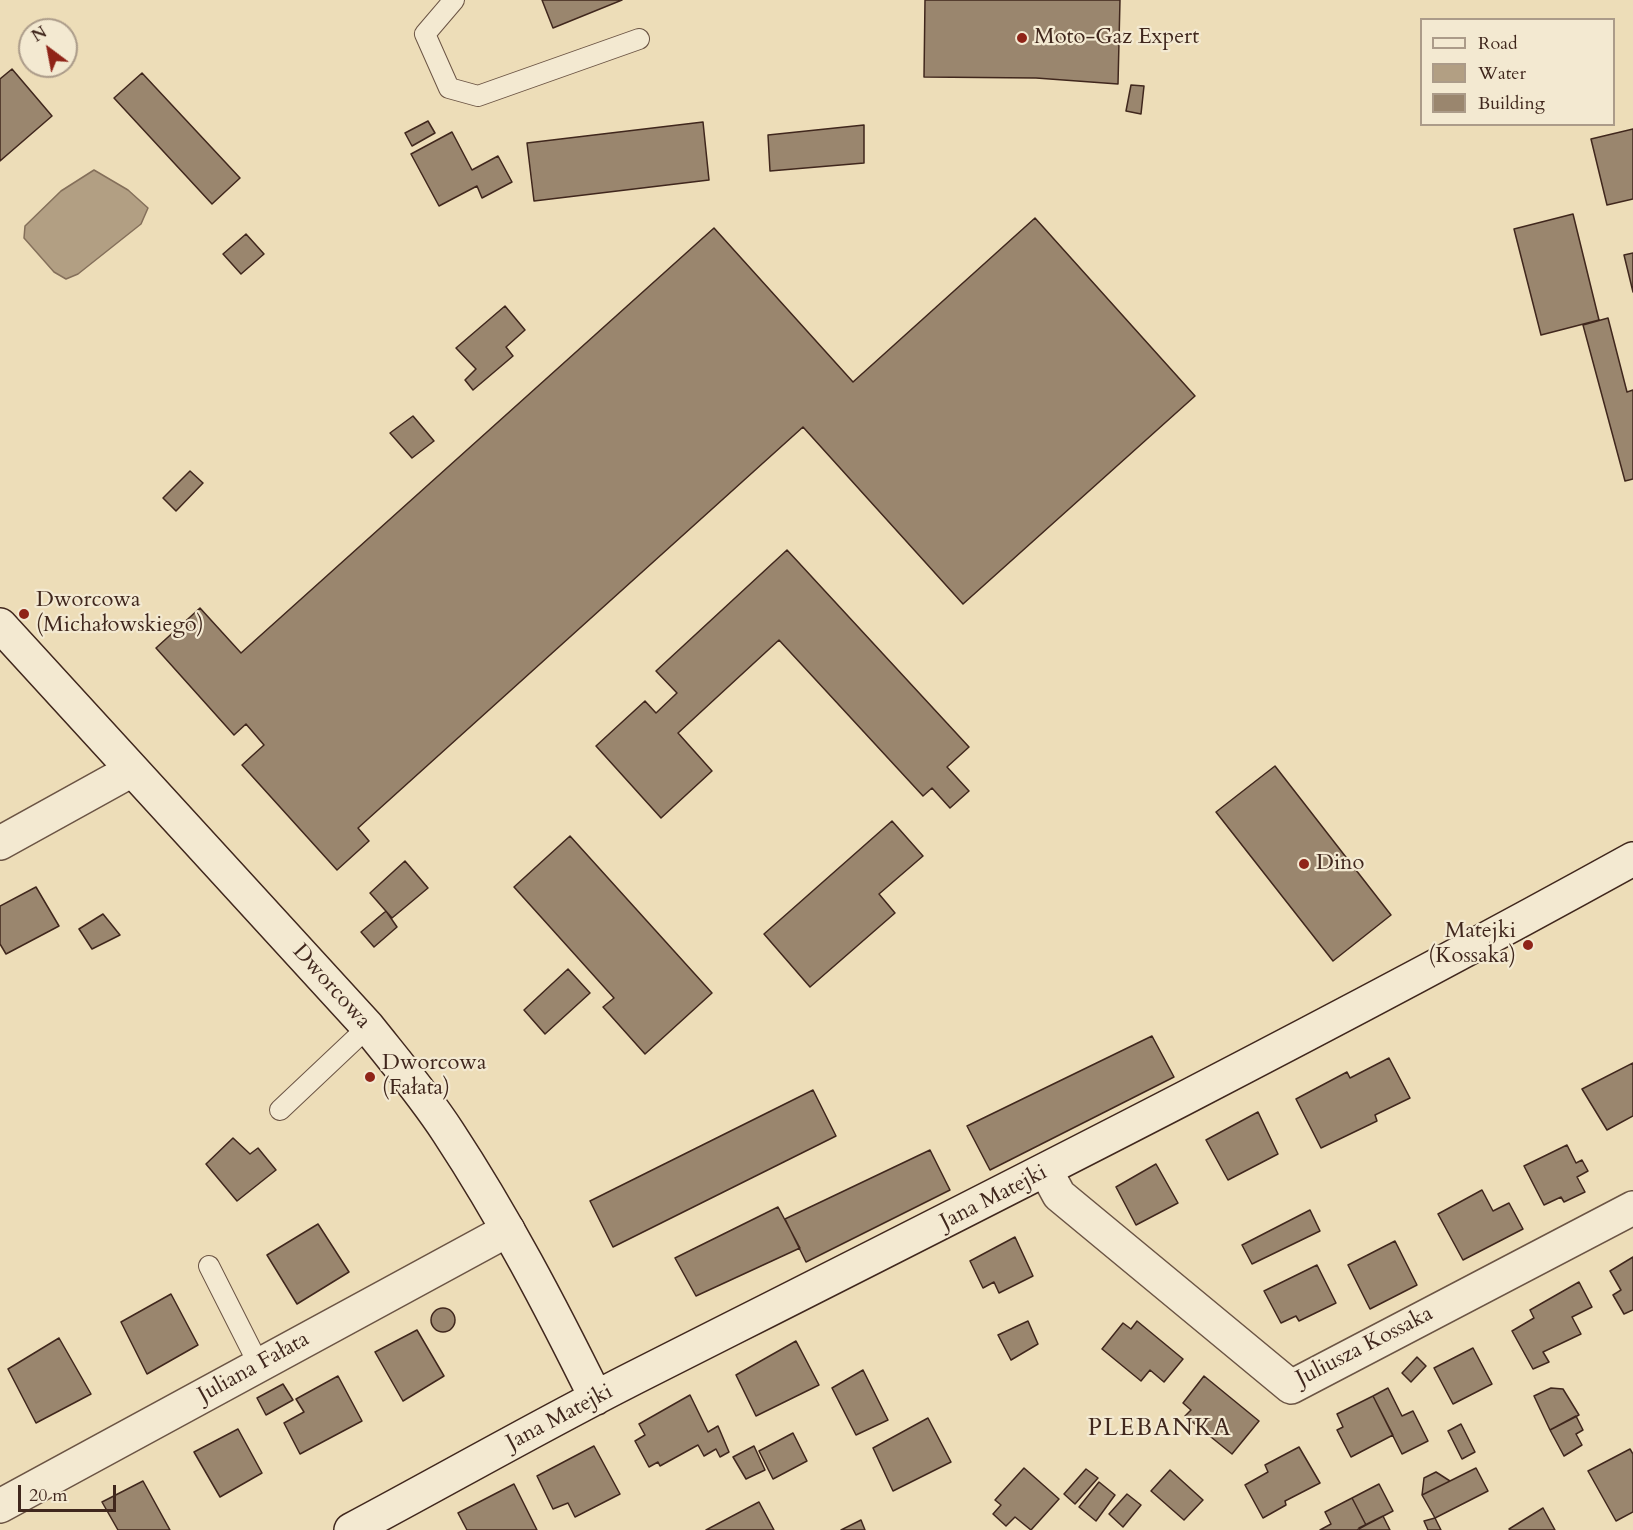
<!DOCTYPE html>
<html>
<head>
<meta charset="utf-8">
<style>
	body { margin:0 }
	#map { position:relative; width:1633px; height:1530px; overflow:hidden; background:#edddb8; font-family:Cardo,serif }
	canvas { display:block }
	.legend { position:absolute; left:1420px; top:18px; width:195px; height:108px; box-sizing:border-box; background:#f3e9d1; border:2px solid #ab9b89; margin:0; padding:8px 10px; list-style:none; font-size:18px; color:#40271d }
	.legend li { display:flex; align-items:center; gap:12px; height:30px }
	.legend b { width:30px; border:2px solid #ab9b89 }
	.north { position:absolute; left:18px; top:18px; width:60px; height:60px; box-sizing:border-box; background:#f3e9d1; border:2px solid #ab9b89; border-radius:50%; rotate:328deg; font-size:16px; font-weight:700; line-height:24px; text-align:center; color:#40271d }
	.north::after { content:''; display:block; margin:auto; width:21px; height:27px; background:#8f2418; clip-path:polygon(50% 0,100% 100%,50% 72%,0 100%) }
	.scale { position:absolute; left:18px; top:1485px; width:98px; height:27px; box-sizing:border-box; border:3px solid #40271d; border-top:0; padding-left:8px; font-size:18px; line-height:21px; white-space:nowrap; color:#40271d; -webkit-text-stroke:4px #f3e9d1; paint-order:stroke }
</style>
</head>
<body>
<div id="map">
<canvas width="1633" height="1530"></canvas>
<ul class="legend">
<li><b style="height:8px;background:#f3e9d1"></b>Road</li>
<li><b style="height:16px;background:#b29f83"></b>Water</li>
<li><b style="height:16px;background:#9a866e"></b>Building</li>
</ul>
<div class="north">N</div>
<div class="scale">20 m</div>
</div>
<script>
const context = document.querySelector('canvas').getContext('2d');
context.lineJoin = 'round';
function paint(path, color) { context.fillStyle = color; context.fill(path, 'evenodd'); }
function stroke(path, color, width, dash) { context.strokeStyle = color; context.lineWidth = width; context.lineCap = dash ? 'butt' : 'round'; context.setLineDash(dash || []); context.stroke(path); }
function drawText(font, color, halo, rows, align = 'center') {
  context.font = font + ' Cardo,serif'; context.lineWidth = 4.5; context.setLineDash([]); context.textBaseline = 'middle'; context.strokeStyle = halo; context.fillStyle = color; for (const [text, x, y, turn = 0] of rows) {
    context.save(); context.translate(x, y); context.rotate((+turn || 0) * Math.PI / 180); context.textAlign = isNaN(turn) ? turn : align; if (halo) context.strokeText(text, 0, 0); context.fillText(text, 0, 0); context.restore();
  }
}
const water = new Path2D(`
	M94 170 128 190 148 208 141 224 78 274 66 279 54 272 24 238 25 226 61 191Z`);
const building = new Path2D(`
	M542 0H622L553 28Z
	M925 0H1120L1118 84 1036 78 924 77Z
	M12 69 52 116 0 161V79Z
	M142 73 240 178 212 204 114 98Z
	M1131 85 1144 86 1141 114 1126 111Z
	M428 121 435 133 412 146 405 133Z
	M703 122 709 180 534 201 527 143Z
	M864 125V163L770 171 768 135Z
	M1633 129V199L1607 205 1591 139Z
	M452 132 472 170 498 156 512 182 482 198 477 186 439 206 411 154Z
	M1573 214 1599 320 1541 335 1514 229Z
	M1035 218 1195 396 963 604 803 427 358 828 369 841 337 870 242 765 264 745 246 724 234 735 156 648 200 608 241 653 714 228 853 382Z
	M246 234 264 254 241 274 223 254Z
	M1633 253V292L1624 255Z
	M505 306 525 330 506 347 513 356 473 390 465 380 476 369 456 348Z
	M1608 318 1627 392 1633 390V479L1625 481 1583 325Z
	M413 416 434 441 412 458 390 433Z
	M190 471 203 483 176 511 163 498Z
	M787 550 969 747 947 767 969 791 950 808 932 788 923 796 779 640 678 733 712 771 661 818 596 746 645 701 656 713 677 693 656 671Z
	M1275 766 1391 915 1333 961 1216 812Z
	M892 821 923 856 879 894 895 913 810 987 764 934Z
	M570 836 712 993 645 1054 603 1007 614 998 514 887Z
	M405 861 428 888 392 918 370 893Z
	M36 887 59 926 6 954 0 944V906Z
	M386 911 397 927 374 947 361 932Z
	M103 914 120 935 92 949 79 929Z
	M568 969 590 993 545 1034 524 1010Z
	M1152 1036 1174 1077 990 1170 967 1126Z
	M1389 1058 1410 1098 1375 1115 1377 1121 1321 1148 1296 1099 1347 1072 1350 1078Z
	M1633 1063V1116L1607 1130 1582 1089Z
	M813 1090 836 1136 613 1247 590 1201Z
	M1258 1112 1278 1154 1228 1180 1206 1140Z
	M233 1138 250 1154 258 1148 276 1170 237 1201 206 1164Z
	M1567 1145 1576 1163 1582 1160 1588 1171 1577 1177 1585 1192 1564 1202 1561 1197 1544 1205 1524 1166Z
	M930 1150 950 1190 806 1262 785 1219Z
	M1156 1164 1178 1203 1136 1225 1116 1187Z
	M1482 1190 1493 1211 1509 1203 1523 1229 1463 1260 1438 1214Z
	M778 1207 800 1248 696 1296 675 1258Z
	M1310 1210 1320 1231 1252 1264 1242 1245Z
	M318 1224 349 1272 297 1304 267 1255Z
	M1015 1237 1033 1276 999 1293 994 1282 983 1288 970 1261Z
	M1395 1241 1417 1285 1370 1309 1348 1265Z
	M1633 1257V1310L1624 1314 1613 1295 1621 1290 1610 1271Z
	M1317 1265 1336 1303 1299 1321 1296 1316 1281 1323 1264 1291Z
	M1579 1282 1592 1307 1572 1317 1581 1334 1543 1352 1549 1362 1533 1369 1512 1331 1534 1318 1530 1310Z
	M171 1294 198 1345 147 1374 121 1322Z
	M431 1320a12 12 0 1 1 24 0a12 12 0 1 1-24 0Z
	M1028 1321 1038 1344 1011 1360 998 1335Z
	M1137 1321 1183 1359 1164 1382 1150 1370 1141 1381 1102 1349 1123 1323 1131 1329Z
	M417 1330 444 1376 403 1401 375 1352Z
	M59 1338 91 1394 36 1423 8 1369Z
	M796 1341 819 1385 756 1416 736 1375Z
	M1473 1348 1492 1384 1453 1404 1434 1368Z
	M1417 1357 1426 1366 1411 1382 1402 1373Z
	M863 1370 888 1420 856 1435 832 1388Z
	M338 1376 362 1421 300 1454 284 1423 304 1412 296 1399Z
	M1204 1376 1259 1421 1232 1454 1185 1416 1191 1410 1183 1403Z
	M283 1384 293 1400 266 1415 257 1398Z
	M1388 1388 1402 1416 1413 1411 1428 1441 1402 1454 1373 1396Z
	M1551 1388 1563 1389 1579 1415 1550 1430 1534 1396Z
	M690 1395 708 1432 718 1426 729 1452 720 1457 716 1449 704 1456 698 1445 660 1466 658 1462 649 1467 635 1441 645 1435 639 1424Z
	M1373 1396 1393 1435 1351 1457 1337 1430 1343 1427 1337 1414Z
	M1576 1416 1583 1430 1576 1434 1582 1445 1564 1456 1550 1430Z
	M928 1418 951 1462 893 1491 873 1448Z
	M1461 1424 1475 1452 1462 1459 1448 1431Z
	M238 1429 262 1473 220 1497 194 1452Z
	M793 1433 807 1461 773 1479 759 1451Z
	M594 1446 620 1494 575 1517 568 1503 553 1509 537 1476Z
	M754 1446 765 1470 746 1479 733 1457Z
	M1299 1447 1320 1483 1285 1501 1286 1505 1263 1518 1245 1485 1268 1472 1265 1465Z
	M1630 1449 1633 1454V1512L1616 1521 1588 1471Z
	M1024 1468 1059 1499 1031 1530 1015 1517 1006 1526 993 1514 1001 1505 995 1500Z
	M1476 1468 1488 1491 1435 1518 1422 1495Z
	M1086 1469 1098 1478 1075 1504 1064 1494Z
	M1170 1470 1203 1500 1184 1520 1151 1491Z
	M1436 1472 1450 1481 1422 1495 1424 1478Z
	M143 1481 170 1530H118L102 1502Z
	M1099 1482 1115 1495 1096 1521 1079 1507Z
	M514 1484 537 1530H467L458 1513Z
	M1379 1484 1393 1511 1366 1525 1352 1498Z
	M1127 1494 1141 1505 1123 1527 1109 1514Z
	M1352 1498 1366 1525 1357 1530H1320L1331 1524 1325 1512Z
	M759 1502 774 1530H706Z
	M1543 1508 1555 1530H1510L1509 1529Z
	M1383 1516 1390 1530H1360L1359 1528Z
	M1435 1518 1441 1530H1428L1424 1521Z
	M861 1520 865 1530H841Z`);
const lane = new Path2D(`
	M454 0 425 34 449 88 478 96 639 39
	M280 1110 368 1027
	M209 1266 259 1365`);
const street = new Path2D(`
	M0 843 132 770
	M1046 1171 1059 1195 1291 1387 1633 1208
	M0 1506 508 1230`);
const secondary = new Path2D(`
	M0 625 368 1027C395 1061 424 1095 448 1132 504 1217 551 1307 596 1398
	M351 1530C443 1481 534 1429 626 1382 964 1211 1302 1042 1633 859`);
const markers = [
	[1022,38,6,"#8f2418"],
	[24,614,6,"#8f2418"],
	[1304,864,6,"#8f2418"],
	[1528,945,6,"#8f2418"],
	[370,1077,6,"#8f2418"]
];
const poiNames = [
	["Moto-Gaz Expert",1034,38],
	["Dworcowa",36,601],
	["(Michałowskiego)",36,626],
	["Dino",1316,864],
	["Matejki",1516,932,"right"],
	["(Kossaka)",1516,957,"right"],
	["Dworcowa",382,1064],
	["(Fałata)",382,1089]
];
const streetNames = [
	["Dworcowa",331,987,48],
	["Jana Matejki",994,1198,-27],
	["Juliusza Kossaka",1365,1347,-27],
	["Juliana Fałata",254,1368,-29],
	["Jana Matejki",560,1418,-28]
];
const neighbourhoodNames = [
	["PLEBANKA",1160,1429]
];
paint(water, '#b29f83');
stroke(water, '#846f5a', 1.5);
paint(building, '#9a866e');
stroke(building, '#40271d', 1.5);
stroke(lane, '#6b5444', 22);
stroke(street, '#6b5444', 36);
stroke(secondary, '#40271d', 36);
stroke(lane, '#f3e9d1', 20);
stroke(street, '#f3e9d1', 33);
stroke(secondary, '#f3e9d1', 33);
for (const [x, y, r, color] of markers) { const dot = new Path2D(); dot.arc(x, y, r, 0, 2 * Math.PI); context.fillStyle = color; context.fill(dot); stroke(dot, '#f3e9d1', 2); }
drawText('22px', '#40271d', '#f3e9d1', poiNames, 'left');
drawText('22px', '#40271d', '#f3e9d1', streetNames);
context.letterSpacing = '1.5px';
drawText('24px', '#40271d', '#f3e9d1', neighbourhoodNames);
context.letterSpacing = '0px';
</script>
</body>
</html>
